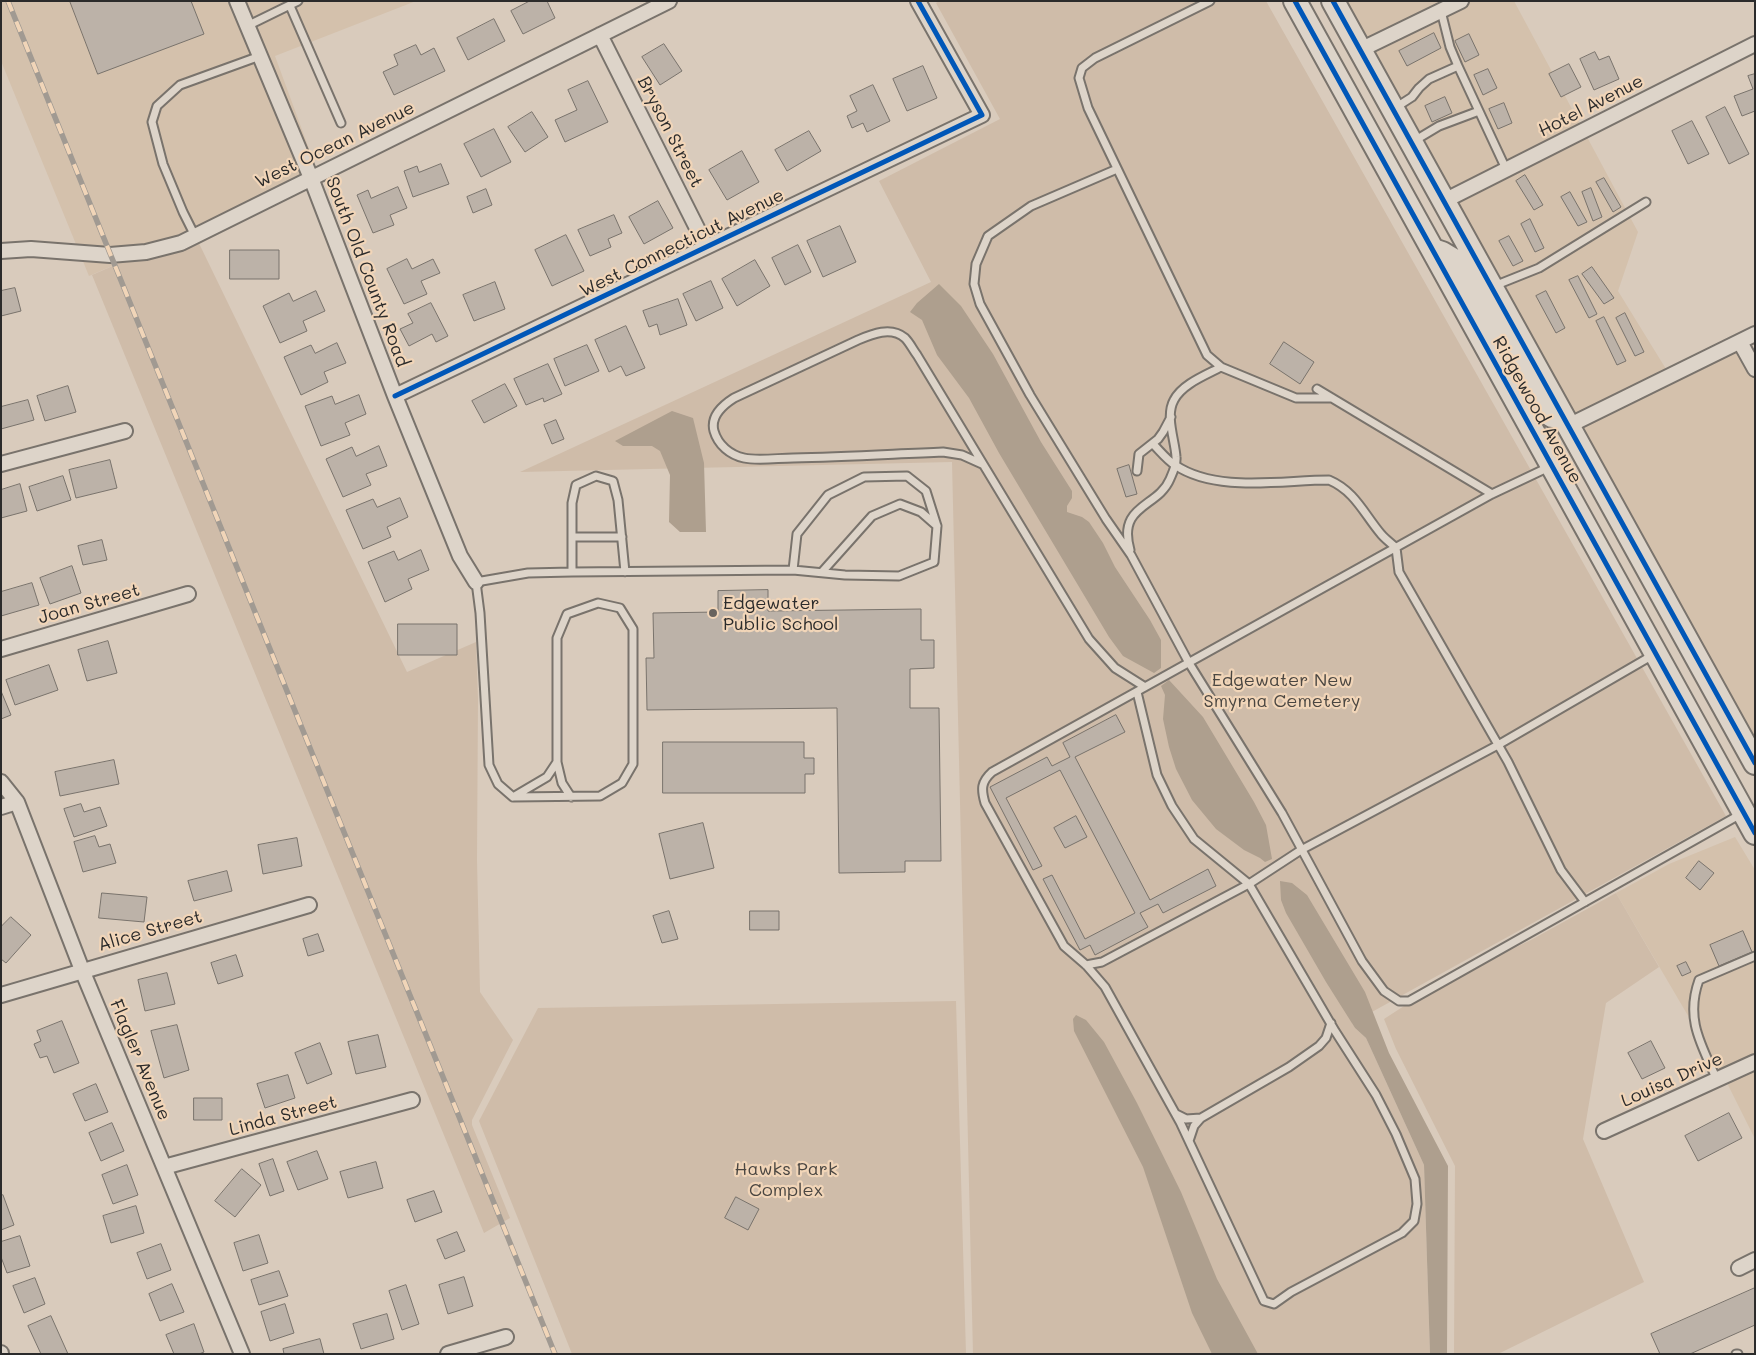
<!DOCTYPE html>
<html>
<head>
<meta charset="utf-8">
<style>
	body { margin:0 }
	#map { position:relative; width:1756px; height:1355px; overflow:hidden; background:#d9cbbc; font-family:Mali,sans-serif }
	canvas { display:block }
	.frame { position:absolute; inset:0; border:2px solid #2b2b2b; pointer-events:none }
</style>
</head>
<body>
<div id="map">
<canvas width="1756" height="1355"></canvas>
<div class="frame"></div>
</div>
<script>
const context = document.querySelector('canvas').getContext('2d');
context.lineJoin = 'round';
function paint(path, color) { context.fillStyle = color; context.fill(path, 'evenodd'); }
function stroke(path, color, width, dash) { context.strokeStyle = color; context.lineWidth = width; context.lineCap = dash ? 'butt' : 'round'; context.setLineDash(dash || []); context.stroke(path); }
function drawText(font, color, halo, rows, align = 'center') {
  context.font = font + ' Mali,sans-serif'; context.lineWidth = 4.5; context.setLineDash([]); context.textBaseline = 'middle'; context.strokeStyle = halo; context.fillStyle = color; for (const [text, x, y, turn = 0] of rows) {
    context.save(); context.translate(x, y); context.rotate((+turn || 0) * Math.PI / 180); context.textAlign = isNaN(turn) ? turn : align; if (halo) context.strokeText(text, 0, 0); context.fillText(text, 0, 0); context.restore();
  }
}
const built = new Path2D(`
	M1 1H416L275 56 319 176 89 276 1 61Z
	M1343 1H1514L1638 232 1618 291 1666 369 1733 336 1755 375V745L1704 654 1706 651 1700 647 1571 413V407H1567Z
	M1735 837 1755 870V1139L1724 1077 1616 893 1669 864Z`);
const green = new Path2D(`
	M939 1H1266L1726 816 1352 1023 1355 1028 1366 1038 1424 1165 1430 1354H973L952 462 520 472 931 282 879 181 1000 119 936 3Z
	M193 231 407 672 476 642 478 699 477 860 480 992 513 1040 472 1120V1125L510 1218 484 1233 92 275Z
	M1616 893 1659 967 1606 1003 1583 1139 1644 1282 1498 1354H1454L1455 1166 1396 1049 1384 1019 1438 984 1531 940Z
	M956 1001 966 1354H572L479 1121 538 1008Z`);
const water = new Path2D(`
	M939 284 961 306 993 354 1041 442 1072 491V498L1067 506V512L1082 517 1089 522 1103 543 1115 567 1150 620 1161 640V668L1154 673 1123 656 1109 637 999 453 969 398 937 355 922 320 910 312 917 303Z
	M672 411 693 418 704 463 706 532H680L669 522 670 475 660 451 652 446H623L615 441Z
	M1169 680 1203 717 1254 802 1266 825 1272 859 1265 862 1260 858 1244 850 1216 829 1192 800 1176 769 1169 747 1163 719 1165 695 1161 686Z
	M1280 881 1292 883 1307 895 1365 992 1389 1053 1448 1166 1447 1354H1430L1424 1165 1366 1038 1355 1028 1326 982 1286 913 1281 900Z
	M1076 1015 1086 1020 1104 1042 1137 1103 1181 1192 1217 1279 1258 1354H1212L1192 1313 1143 1167 1074 1031 1073 1019Z`);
const building = new Path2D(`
	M70 1H191L204 34 98 74Z
	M530 1H547L555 18 523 34 511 11Z
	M494 19 505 41 468 60 457 38Z
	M1434 33 1441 48 1407 66 1399 51Z
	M1469 34 1479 55 1465 62 1455 41Z
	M664 44 682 71 660 85 642 57Z
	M416 45 421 55 434 48 445 71 394 95 383 72 398 65 394 55Z
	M1595 52 1599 60 1609 56 1619 79 1594 90 1580 59Z
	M1569 64 1581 87 1561 97 1549 74Z
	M923 66 937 98 907 111 893 79Z
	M1488 69 1497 88 1483 95 1474 75Z
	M1755 74V111L1742 116 1734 96 1753 89 1748 76Z
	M588 81 608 122 565 142 555 120 577 110 568 90Z
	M873 85 890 121 867 132 863 123 852 128 847 116 857 111 850 96Z
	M1445 97 1452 113 1432 122 1425 106Z
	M1504 103 1512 123 1498 129 1489 109Z
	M1725 107 1749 154 1729 164 1706 117Z
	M532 112 548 137 525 152 508 127Z
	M1692 121 1709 154 1688 164 1672 131Z
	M494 129 511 162 481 177 464 144Z
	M809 131 821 151 787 171 775 150Z
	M742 151 759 182 727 200 709 170Z
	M441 164 449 184 413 197 404 171 417 166 419 172Z
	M1525 175 1543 205 1534 210 1516 181Z
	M1604 178 1621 207 1613 212 1596 182Z
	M398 187 407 208 390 215 394 225 373 233 357 195 368 190 371 198Z
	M1591 188 1602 217 1593 221 1582 192Z
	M486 189 492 205 473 213 467 197Z
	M1570 192 1587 222 1578 226 1561 197Z
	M658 201 673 228 644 244 629 217Z
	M614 215 622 233 608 239 611 247 590 256 578 230Z
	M1530 219 1544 248 1535 252 1521 224Z
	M840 226 856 262 823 277 807 241Z
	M566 235 584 271 552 286 535 250Z
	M1509 236 1523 261 1513 266 1499 241Z
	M798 245 811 272 785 285 772 258Z
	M230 250H279V279H230Z
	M407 259 412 269 433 259 440 273 421 281 427 294 404 304 387 269Z
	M755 260 770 286 737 306 722 279Z
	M1592 267 1614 298 1604 304 1582 274Z
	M1578 276 1597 314 1589 318 1569 280Z
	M711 281 723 308 696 321 683 294Z
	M495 282 505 309 474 321 463 295Z
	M15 288 21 311 1 316V291Z
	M316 291 325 311 303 321 307 331 280 343 263 306 289 293 293 301Z
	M1546 291 1565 328 1556 333 1536 296Z
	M678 299 687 325 660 335 657 324 649 327 643 311Z
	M431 303 448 336 436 342 432 334 409 346 400 329 413 323 408 314Z
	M1625 313 1644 352 1635 356 1616 318Z
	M1604 317 1626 361 1617 365 1596 321Z
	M626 326 645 368 626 376 621 366 609 372 595 340Z
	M1284 342 1314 362 1300 384 1270 364Z
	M337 343 346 363 324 372 328 382 301 395 284 357 311 345 315 353Z
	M587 345 599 371 565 386 554 359Z
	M548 364 562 394 544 402 543 398 526 405 514 379Z
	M505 384 517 406 484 423 472 401Z
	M68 386 76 412 45 421 37 396Z
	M359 395 366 414 345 423 350 435 321 446 305 406 332 396 335 404Z
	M28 400 34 420 1 429V407Z
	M556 420 564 439 552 444 544 425Z
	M379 446 387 466 366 474 371 485 343 497 326 459 352 447 356 456Z
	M110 460 117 488 76 498 69 470Z
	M1129 465 1137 494 1126 497 1117 469Z
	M63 476 71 500 37 511 29 487Z
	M20 484 27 511 1 518V490Z
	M400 498 408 517 387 527 391 537 363 549 346 510 373 499 377 507Z
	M102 540 107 560 83 565 78 546Z
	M421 550 429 570 408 579 412 589 385 602 368 562 394 551 398 560Z
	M72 566 81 593 50 604 40 578Z
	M32 583 39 605 1 616V592Z
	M768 590V611L921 609V640H934V668L910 669V708H939L941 861H905V872L839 873 837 708 647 710 646 658H654L653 613 718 612V591Z
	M398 624H457V655H398Z
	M108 641 117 673 87 681 78 650Z
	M49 665 58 690 15 705 6 680Z
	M1 691 11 715 1 719Z
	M1116 715 1125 732 1075 757 1150 900 1208 869 1216 886 1163 913 1158 904 1140 913 1148 927 1095 955 1090 945 1080 950 1043 879 1052 875 1085 939 1135 913 1060 770 1006 798 1042 866 1033 870 990 787 1047 757 1052 766 1070 757 1063 743Z
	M663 742H804V758H814V774H805V793H663Z
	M114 760 119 784 60 796 55 772Z
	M81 804 84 812 100 807 107 826 74 837 64 809Z
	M1076 816 1087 837 1065 848 1054 828Z
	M703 823 714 868 670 879 659 834Z
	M95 836 99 847 110 844 116 863 83 872 74 842Z
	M297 838 302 866 263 874 258 845Z
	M1699 861 1714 873 1700 890 1686 878Z
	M227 871 232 891 194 901 188 881Z
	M102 893 147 897 144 922 99 918Z
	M669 911 678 939 662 943 653 916Z
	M750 911H779V930H750Z
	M11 917 31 935 6 963 1 959V927Z
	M1743 931 1752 952 1719 966 1710 945Z
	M318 934 324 951 308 956 303 939Z
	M236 955 243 976 218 984 211 963Z
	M1686 962 1691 972 1682 976 1677 966Z
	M167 973 175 1004 145 1011 138 980Z
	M62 1021 79 1063 54 1073 47 1056 40 1058 34 1044 41 1041 37 1031Z
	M177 1025 189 1070 164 1078 151 1031Z
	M378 1035 386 1067 356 1074 348 1042Z
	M1651 1041 1665 1068 1642 1079 1628 1053Z
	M320 1043 332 1074 307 1084 295 1053Z
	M288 1075 295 1098 265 1108 257 1084Z
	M96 1084 108 1112 85 1121 73 1094Z
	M194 1098H222V1120H194Z
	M1729 1113 1742 1138 1698 1161 1685 1136Z
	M112 1123 124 1151 101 1161 89 1133Z
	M317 1151 328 1179 298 1190 287 1162Z
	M273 1159 284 1191 270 1196 259 1164Z
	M376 1162 383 1188 348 1198 340 1172Z
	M127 1165 138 1195 113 1204 102 1175Z
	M242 1169 261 1185 235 1217 215 1201Z
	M434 1191 442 1212 415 1222 407 1200Z
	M3 1195 14 1225 1 1230V1196Z
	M736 1197 759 1209 748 1230 725 1218Z
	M136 1206 144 1233 111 1243 103 1216Z
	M457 1232 465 1251 445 1259 437 1240Z
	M259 1235 268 1263 243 1271 234 1243Z
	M20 1236 30 1266 7 1273 1 1257V1242Z
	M161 1244 171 1270 147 1279 137 1253Z
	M279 1271 288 1296 259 1305 251 1280Z
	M464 1277 473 1306 448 1314 439 1285Z
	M35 1278 45 1304 24 1313 13 1286Z
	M172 1284 184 1312 160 1321 149 1294Z
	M406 1285 419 1324 402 1330 389 1291Z
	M1755 1288V1325L1690 1354H1660L1651 1334Z
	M285 1304 294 1333 270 1341 261 1312Z
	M387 1314 394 1339 361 1349 353 1324Z
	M51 1316 68 1354H41L28 1326Z
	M194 1324 204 1352 199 1354H174L166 1335Z
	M320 1339 324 1354H284L283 1349Z`);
const lane = new Path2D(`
	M1210 1 1095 58 1082 68 1079 78 1088 108 1207 355 1221 367 1296 398H1332
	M290 6 341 123
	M1441 11 1450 47 1458 66 1506 169
	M247 26 298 1
	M1395 108 1412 97 1419 88 1429 79 1458 66
	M1414 141 1439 126 1479 111
	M1117 169 1031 206 988 236 976 264 974 284 980 304 1030 395 1106 519 1131 555 1189 663 1282 813 1362 961 1384 991 1399 1001H1409L1741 814
	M195 236 183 212 163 164 152 122 157 106 180 85 260 56
	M1494 286 1539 268 1646 202
	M1317 389 1492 494
	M1153 444C1160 451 1167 460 1175 465 1216 493 1282 480 1329 480 1355 491 1364 514 1381 534 1385 539 1391 543 1396 548L1399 572 1508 762 1561 870 1585 902
	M982 464 962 455 943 452C893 454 843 457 793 458 779 458 757 461 744 458 730 455 718 445 714 431 710 416 723 405 734 398L858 340C872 334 891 326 905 338 910 343 913 350 917 355L1089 639 1115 668 1145 687
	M1137 471 1139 454 1158 439 1163 432 1171 417
	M572 537H622
	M1130 550C1117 504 1158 508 1170 479 1173 472 1177 464 1176 457 1175 440 1165 416 1174 400 1182 384 1206 375 1221 367
	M572 572V503L576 485 596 476 613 481 618 500 625 572
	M822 572 872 516 900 504 921 512 937 526
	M1137 692 1157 775 1172 806 1194 839 1249 884 1335 1031 1376 1095 1396 1134 1415 1179 1417 1204 1414 1221 1402 1233 1291 1292 1274 1304 1264 1301 1180 1122 1105 987 1086 965 1064 946 985 803C981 789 981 782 992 772L1492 494 1549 467
	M557 762 562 783 571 797
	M513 797 547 777 557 762V638L567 614 598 603 620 608 633 629V764L622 783 600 796 513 797 498 784 489 765 480 613 476 582 528 573 572 572 793 570 845 575 899 576 934 562 937 526 926 491 907 476 864 477 828 495 797 534 793 570
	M1086 965 1102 962 1249 884 1301 850 1498 745 1653 655
	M1717 1080C1701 1044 1685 1019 1699 980L1755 956
	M1176 1114 1186 1119 1201 1118
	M1189 1141 1194 1126 1201 1118 1289 1067 1319 1046 1326 1038 1331 1023
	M1736 1354H1738`);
const street = new Path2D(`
	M237 1 311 178 395 396 460 556 476 582
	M600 35 706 246
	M1360 50 1461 1
	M1444 201 1755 44
	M1 251 31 249 110 255 146 252 181 243 669 1
	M1740 342 1755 369
	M395 396 982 115 918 1
	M1568 426 1755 334
	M1 464 125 431
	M1 649 188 594
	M1 782 17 802 82 970 242 1354
	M1 807 17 802
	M1 995 309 905
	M1604 1131 1755 1062
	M164 1167 412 1100
	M1739 1268 1755 1260
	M1 1353V1354
	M448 1354 506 1337`);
const primary = new Path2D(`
	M1295 1 1755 833
	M1333 1 1755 763
	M1433 250 1442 253 1457 262 1538 405 1552 416H1562`);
const rail = new Path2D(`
	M8 1 555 1354`);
const cycleway = new Path2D(`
	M1295 1 1755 833
	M1333 1 1755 763
	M395 396 982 115 918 1`);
const markers = [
	[713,613,5,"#68635e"]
];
const streetNames = [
	["Hotel Avenue",1591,106,-27],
	["Bryson Street",670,132,63],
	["West Ocean Avenue",335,145,-26],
	["West Connecticut Avenue",682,243,-26],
	["South Old County Road",367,272,69],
	["Ridgewood Avenue",1537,410,61],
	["Joan Street",89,604,-16],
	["Alice Street",150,931,-16],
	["Flagler Avenue",140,1060,67],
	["Louisa Drive",1672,1080,-24],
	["Linda Street",283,1116,-15]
];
const poiNames = [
	["Edgewater",723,603],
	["Public School",723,624]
];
const parkNames = [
	["Edgewater New",1282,680],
	["Smyrna Cemetery",1282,701],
	["Hawks Park",786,1169],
	["Complex",786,1190]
];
paint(built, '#d4c1ac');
paint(green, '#cfbca9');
paint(water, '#ae9f8e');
paint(building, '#bcb2a8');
stroke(building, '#79736c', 1);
stroke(lane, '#79736c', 11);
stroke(street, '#79736c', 18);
stroke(primary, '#79736c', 26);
stroke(lane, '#ddd4c9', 7);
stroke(street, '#ddd4c9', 14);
stroke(primary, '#ddd4c9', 22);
stroke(rail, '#a19a92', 5.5);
stroke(rail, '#f1d5b8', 4, [11]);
stroke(cycleway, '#0057b8', 5);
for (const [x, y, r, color] of markers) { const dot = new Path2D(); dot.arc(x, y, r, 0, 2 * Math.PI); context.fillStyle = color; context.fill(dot); stroke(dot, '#f1d5b8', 2); }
drawText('18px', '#2b2b2b', '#f1d5b8', streetNames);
drawText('18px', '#2b2b2b', '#f1d5b8', poiNames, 'left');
drawText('18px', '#4a4641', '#f1d5b8', parkNames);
</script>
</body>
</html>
